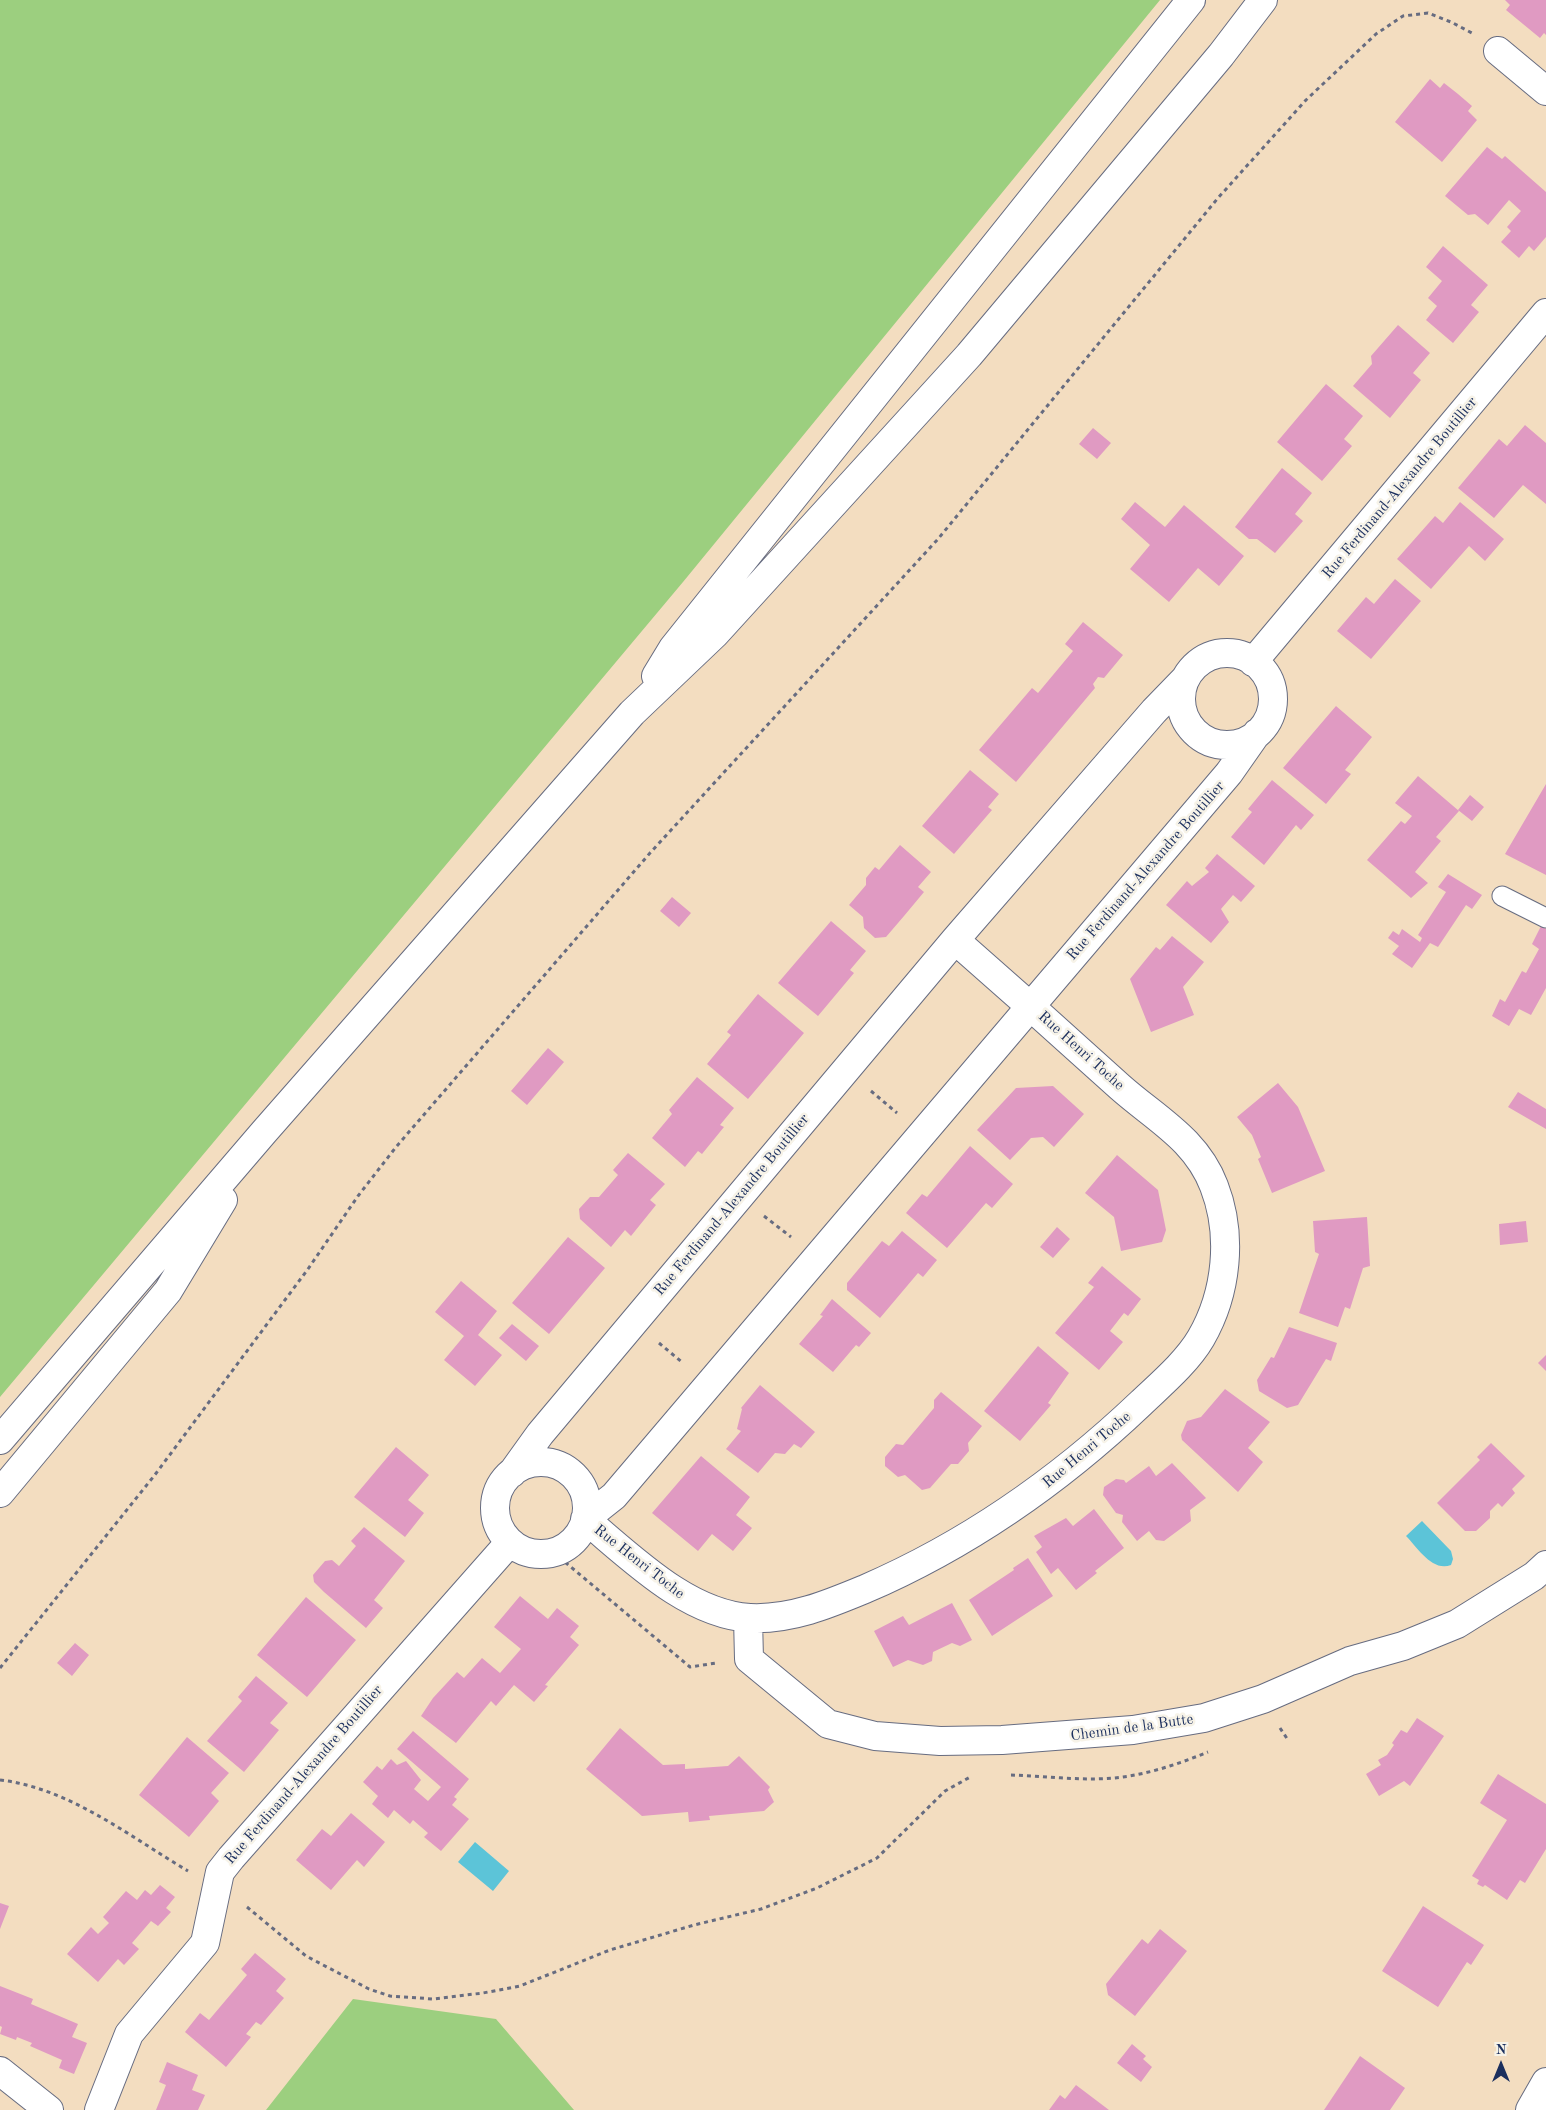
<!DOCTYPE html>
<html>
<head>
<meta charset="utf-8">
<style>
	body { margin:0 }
	#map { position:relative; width:1546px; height:2110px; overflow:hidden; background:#f3ddc0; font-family:"Old Standard TT",serif }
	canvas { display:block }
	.north { position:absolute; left:1476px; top:2040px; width:50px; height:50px; -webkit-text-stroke:4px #f7f3e8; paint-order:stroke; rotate:0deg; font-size:14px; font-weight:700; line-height:20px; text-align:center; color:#1b2f5e }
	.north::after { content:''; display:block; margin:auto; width:18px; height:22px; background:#1b2f5e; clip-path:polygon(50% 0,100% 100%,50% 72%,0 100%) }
</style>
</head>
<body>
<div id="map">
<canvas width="1546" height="2110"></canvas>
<div class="north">N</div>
</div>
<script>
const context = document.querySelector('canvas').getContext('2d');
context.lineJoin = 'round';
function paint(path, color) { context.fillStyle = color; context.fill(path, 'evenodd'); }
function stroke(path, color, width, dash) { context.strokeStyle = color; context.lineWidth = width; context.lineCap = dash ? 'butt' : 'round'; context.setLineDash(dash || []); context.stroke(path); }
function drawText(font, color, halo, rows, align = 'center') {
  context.font = font + ' "Old Standard TT",serif'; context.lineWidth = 5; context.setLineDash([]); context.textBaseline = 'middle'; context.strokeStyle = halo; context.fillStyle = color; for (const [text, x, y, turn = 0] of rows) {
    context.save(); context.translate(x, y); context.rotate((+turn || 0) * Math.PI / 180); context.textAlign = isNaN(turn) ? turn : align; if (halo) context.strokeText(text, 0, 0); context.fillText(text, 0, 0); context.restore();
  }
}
const green = new Path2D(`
	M0 0H1160L683 582 0 1397Z
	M353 1999 496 2019 574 2110H266Z`);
const water = new Path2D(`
	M1422 1521 1451 1551 1453 1559 1451 1565C1432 1572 1418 1548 1406 1536Z
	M475 1842 509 1871 493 1891 458 1862Z`);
const building = new Path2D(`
	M1505 0H1546V35L1544 33 1540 38 1506 10 1510 5Z
	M1430 79 1440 88 1444 83 1458 94 1472 106 1468 111 1477 120 1442 162 1395 122Z
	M1487 147 1502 159 1505 156 1546 192V237L1534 251 1529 246 1519 258 1501 242 1511 231 1507 227 1521 211 1509 200 1488 225 1475 214 1468 215 1445 196Z
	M1443 246 1488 285 1471 305 1479 312 1453 343 1426 320 1437 306 1428 298 1442 281 1426 267Z
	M1398 325 1430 353 1413 373 1421 380 1390 418 1353 386 1372 364 1371 356Z
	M1326 384 1363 416 1344 439 1352 446 1322 481 1277 442Z
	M1525 425 1546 443V504L1523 485 1494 518 1458 488 1499 439 1507 446Z
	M1093 428 1111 443 1097 459 1079 444Z
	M1282 468 1312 493 1295 514 1303 521 1275 553 1257 539H1249L1235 527Z
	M1135 502 1165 527 1184 505 1244 556 1219 586 1198 568 1169 602 1130 569 1150 545 1121 519Z
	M1460 502 1504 539 1485 561 1469 546 1431 589 1397 559 1435 516 1443 523Z
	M1395 579 1421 601 1371 659 1337 631 1366 597 1374 604Z
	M1083 622 1123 655 1104 678 1098 677 1093 684 1095 688 1016 782 979 750 1032 688 1038 693 1073 651 1065 644Z
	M1336 706 1372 737 1345 770 1351 774 1326 804 1283 768Z
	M970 770 999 794 988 807 992 810 954 854 922 826Z
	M1418 776 1459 811 1436 837 1441 841 1415 872 1428 883 1411 898 1367 860 1401 821 1405 824 1412 816 1395 803Z
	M1272 780 1314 815 1301 830 1296 825 1264 865 1231 837 1252 812 1248 809Z
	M1546 784V875L1505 854Z
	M1470 795 1484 807 1472 821 1458 810Z
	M900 845 931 872 918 887 924 892 904 916 886 937 875 938 864 928 863 917 849 905 866 885V878L875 867 879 870Z
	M1217 854 1255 886 1241 902 1233 895 1221 909 1229 922 1211 943 1166 905 1187 881 1192 886 1209 872 1205 868Z
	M1448 874 1482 895 1472 909 1466 905 1438 947 1430 943 1412 968 1392 954 1399 946 1388 938 1393 931 1399 935 1402 929 1420 942 1422 938 1418 935 1446 892 1438 887Z
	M672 897 691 913 679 927 660 911Z
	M831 921 866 951 850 970 854 973 818 1016 778 983Z
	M1541 926 1546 929V988L1531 1015 1519 1009 1509 1026 1492 1016 1500 999 1505 1002 1522 971 1526 973 1539 949 1532 944Z
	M1172 936 1204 962 1183 987 1194 1015 1151 1032 1130 979 1156 947 1160 950Z
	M758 994 804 1033 748 1099 707 1064 731 1035 727 1032Z
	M548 1048 564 1062 527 1105 511 1091Z
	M697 1077 734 1108 720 1125 724 1127 702 1154 698 1151 685 1167 652 1138 672 1114 669 1110Z
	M1278 1083 1298 1107 1325 1171 1272 1193 1258 1159 1261 1157 1252 1135 1237 1117Z
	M1053 1086 1084 1114 1054 1147 1043 1137 1031 1138 1010 1160 977 1130 1016 1088Z
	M1518 1092 1546 1109V1129L1508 1107Z
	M970 1146 1013 1184 992 1208 986 1203 947 1248 906 1213 922 1194 927 1197Z
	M628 1153 665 1184 650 1200 656 1205 631 1236 625 1230 611 1247 580 1219 579 1209 590 1197H599L618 1175 613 1170Z
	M1117 1155 1158 1190 1166 1230 1162 1242 1121 1251 1114 1217 1085 1193Z
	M1367 1217 1370 1266 1363 1268 1350 1309 1345 1307 1338 1327 1299 1313 1319 1254 1315 1252 1313 1221Z
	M1526 1221 1528 1242 1500 1245 1499 1224Z
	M1057 1227 1070 1239 1053 1258 1040 1247Z
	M902 1231 937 1260 923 1277 918 1273 880 1318 847 1290V1283L882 1241 889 1246Z
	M568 1237 605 1268 549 1334 512 1303Z
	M1102 1266 1141 1299 1128 1316 1124 1313 1110 1331 1123 1342 1099 1370 1055 1333 1094 1287 1088 1283Z
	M461 1281 497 1311 478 1335 502 1355 475 1386 444 1360 464 1336 435 1312Z
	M832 1299 871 1333 859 1347 856 1345 833 1372 799 1344 823 1316 820 1315Z
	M512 1324 539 1346 526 1361 499 1338Z
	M1289 1327 1337 1343 1331 1361 1326 1359 1298 1405 1287 1408 1259 1391 1257 1380 1271 1357 1274 1358Z
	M1038 1346 1069 1373 1048 1403 1051 1405 1020 1441 984 1411Z
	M1546 1355V1371L1538 1363Z
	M760 1385 815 1432 801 1448 794 1444 785 1454 775 1453 758 1473 726 1449 741 1431 737 1429 742 1409 741 1408Z
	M1225 1389 1270 1422 1248 1448 1263 1462 1238 1492 1182 1440 1181 1435 1187 1421 1201 1417Z
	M941 1392 982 1426 968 1443 969 1451 958 1464H951L930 1488 922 1490 905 1475 898 1477 885 1466V1457L896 1444 903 1445 934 1408V1400Z
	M1491 1443 1525 1476 1512 1489 1515 1493 1502 1507 1498 1503 1490 1511V1518L1476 1531H1465L1437 1503 1480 1460 1477 1457Z
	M396 1447 429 1475 408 1500 424 1513 405 1537 354 1497Z
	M701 1456 750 1497 736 1515 752 1528 733 1551 712 1534 698 1551 652 1513Z
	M1172 1463 1206 1498 1190 1510 1191 1521 1164 1541 1156 1540 1149 1531 1137 1541 1122 1522 1123 1515 1116 1513 1103 1495 1104 1487 1116 1479 1124 1480 1126 1483 1149 1466 1156 1476Z
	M1094 1509 1124 1548 1095 1571 1097 1573 1076 1590 1058 1568 1051 1574 1036 1552 1042 1547 1034 1536 1066 1518 1073 1526Z
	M364 1527 405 1561 374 1600 383 1608 366 1628 324 1592 314 1582 313 1575 325 1561 332 1560 339 1566 356 1546 351 1541Z
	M1028 1558 1053 1596 992 1636 969 1600 1014 1570 1013 1568Z
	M520 1596 548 1619 557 1608 579 1626 570 1637 579 1645 545 1685 548 1686 534 1702 514 1685 496 1706 491 1701 456 1743 421 1716 433 1698 457 1672 464 1678 482 1658 500 1673 521 1649 494 1627Z
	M306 1597 356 1640 307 1697 257 1655Z
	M952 1603 972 1640 960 1646 952 1643 933 1652 932 1661 923 1665 908 1660 893 1667 874 1631 903 1616 909 1625Z
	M75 1643 89 1655 72 1676 57 1663Z
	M256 1676 288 1703 270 1723 279 1730 244 1772 207 1741 242 1701 238 1697Z
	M1417 1718 1444 1736 1410 1786 1404 1781 1379 1796 1366 1774 1381 1765 1378 1760 1387 1755 1394 1745 1392 1743 1401 1730 1407 1733Z
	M620 1728 663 1765 685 1764V1769L728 1766 739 1756 770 1787 768 1790 774 1802 764 1811 709 1816 710 1820 689 1822 688 1812 642 1816 586 1769Z
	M413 1731 469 1779 454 1797 457 1799 452 1805 469 1819 441 1851 424 1837 428 1833 413 1820 410 1824 394 1810 388 1818 372 1804 378 1796 363 1782 377 1766 382 1770 391 1759 397 1765 406 1761 421 1780 414 1789 428 1801 441 1787 397 1749Z
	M187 1737 229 1773 211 1793 219 1801 189 1837 139 1795Z
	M1498 1774 1546 1804V1849L1525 1883 1520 1880 1507 1900 1485 1885 1483 1887 1477 1884 1479 1880 1472 1876 1507 1820 1480 1803Z
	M351 1813 385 1842 364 1867 357 1860 331 1890 296 1860 322 1829 331 1836Z
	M160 1885 175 1897 166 1908 171 1912 158 1926 151 1921 132 1943 139 1949 124 1965 118 1959 98 1982 67 1954 91 1927 98 1934 109 1923 103 1917 126 1891 137 1900 145 1890 151 1895Z
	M0 1903 9 1906 0 1929Z
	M1423 1906 1484 1945 1471 1965 1467 1962 1438 2007 1382 1971Z
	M1160 1929 1187 1951 1135 2016 1108 1995 1106 1984 1142 1939 1148 1944Z
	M255 1953 286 1979 276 1991 284 1998 261 2025 256 2022 246 2034 251 2037 226 2067 185 2032 200 2013 209 2020 247 1975 241 1969Z
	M0 1986 33 1999 31 2004 78 2024 72 2037 87 2043 74 2074 59 2068 62 2060 30 2046 32 2043 17 2037 16 2040 0 2034 2 2027 0 2026Z
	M1132 2044 1146 2056 1143 2059 1152 2067 1141 2082 1117 2063Z
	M1360 2056 1405 2088 1390 2110H1324Z
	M167 2062 198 2075 192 2090 205 2095 198 2110H156L166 2085 159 2082Z
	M1076 2085 1109 2110H1049L1060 2095 1065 2099Z`);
const path = new Path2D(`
	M871 1091 897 1113
	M764 1216 791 1237
	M659 1343 683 1363
	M553 1552 690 1667 716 1663
	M0 1668 154 1476 308 1269 358 1196 396 1147 650 853 938 539 1218 198 1306 100 1376 34 1403 16 1428 13 1451 22 1472 33
	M1280 1728 1288 1740
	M1011 1775C1048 1776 1086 1782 1123 1777 1152 1773 1181 1763 1208 1752
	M0 1780C69 1788 129 1836 188 1871
	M247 1907 306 1956 369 1989 390 1996 433 1999 483 1993 520 1986 610 1950 694 1925 761 1909 817 1888 877 1858 945 1791 972 1776`);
const lane = new Path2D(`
	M1502 896 1546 918`);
const street = new Path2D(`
	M1498 51 1546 91
	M1181 699a46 46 0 1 1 92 0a46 46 0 1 1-92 0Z
	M1253 662 1546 313
	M955 940C1011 989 1066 1038 1120 1087 1156 1119 1196 1139 1214 1186 1233 1235 1227 1293 1201 1338 1187 1362 1161 1384 1141 1403 1059 1481 969 1544 865 1589 829 1604 791 1620 750 1618 687 1614 632 1558 585 1519L614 1496 1229 773 1257 733
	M495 1508a46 46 0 1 1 92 0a46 46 0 1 1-92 0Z
	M512 1473 540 1434 955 940 1154 711 1186 678
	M748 1618 749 1659 828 1724 875 1736 940 1741 1002 1740 1133 1730 1204 1718 1263 1699 1350 1661 1403 1646 1457 1624 1534 1576 1546 1565
	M0 2071 49 2110
	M99 2110 129 2034 205 1943 220 1872 231 1858 510 1542`);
const secondary = new Path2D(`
	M656 676 673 648 1191 0
	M0 1440 264 1132 632 713 715 634 969 355 1221 55 1263 0
	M0 1493 168 1291 223 1200
	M1530 2110 1546 2082`);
const streetNames = [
	["Rue Ferdinand-Alexandre Boutillier",1400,488,-50],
	["Rue Ferdinand-Alexandre Boutillier",1146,871,-49],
	["Rue Henri Toche",1081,1051,42],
	["Rue Ferdinand-Alexandre Boutillier",732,1205,-50],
	["Rue Henri Toche",1087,1450,-40],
	["Rue Henri Toche",639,1562,38],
	["Chemin de la Butte",1132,1728,-8],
	["Rue Ferdinand-Alexandre Boutillier",304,1775,-49]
];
paint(green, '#9ccf7f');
paint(water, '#5cc4d8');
paint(building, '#e09ac2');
stroke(lane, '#676c80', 21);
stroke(street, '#676c80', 30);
stroke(secondary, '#676c80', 30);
stroke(path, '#676c80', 3, [4, 4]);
stroke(lane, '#fff', 19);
stroke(street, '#fff', 28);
stroke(secondary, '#fff', 28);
drawText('15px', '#1b2f5e', '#f7f3e8', streetNames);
</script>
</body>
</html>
